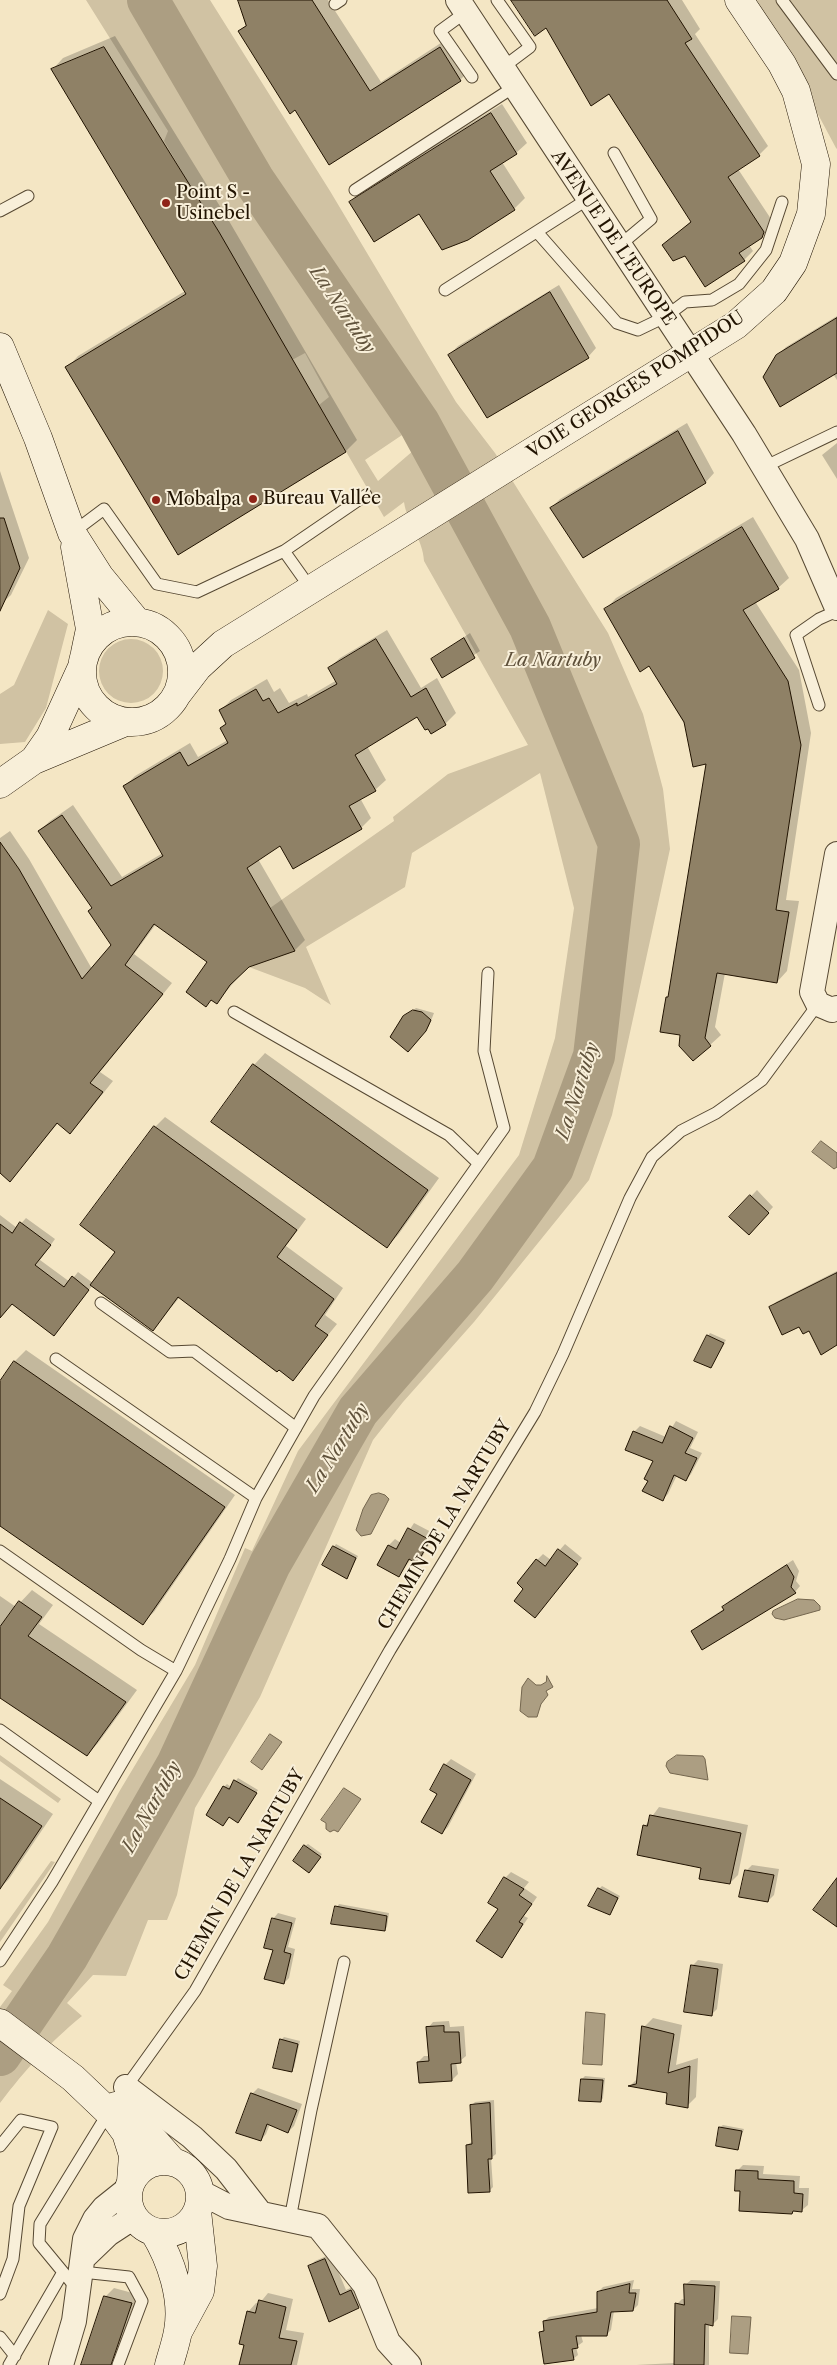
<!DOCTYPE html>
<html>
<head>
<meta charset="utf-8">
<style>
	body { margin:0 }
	canvas { display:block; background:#f4e6c4 }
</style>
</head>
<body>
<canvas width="837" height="2365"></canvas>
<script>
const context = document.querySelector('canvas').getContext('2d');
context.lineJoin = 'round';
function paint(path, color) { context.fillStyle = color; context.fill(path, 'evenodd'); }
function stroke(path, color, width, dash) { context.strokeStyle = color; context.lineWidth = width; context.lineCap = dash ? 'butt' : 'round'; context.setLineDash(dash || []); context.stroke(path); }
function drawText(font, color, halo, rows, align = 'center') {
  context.font = font + ' "Libre Caslon Text",serif'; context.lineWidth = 4; context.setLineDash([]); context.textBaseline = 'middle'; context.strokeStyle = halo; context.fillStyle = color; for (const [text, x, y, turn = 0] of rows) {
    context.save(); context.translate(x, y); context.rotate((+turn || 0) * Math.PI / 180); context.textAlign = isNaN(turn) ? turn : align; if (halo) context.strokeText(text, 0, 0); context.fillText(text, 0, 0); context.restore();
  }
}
const green = new Path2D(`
	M86 0H210L330 191 456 402 495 453 608 633 643 714 663 789 670 849 612 1115 589 1180 474 1322 403 1402 373 1440 260 1697 195 1808 177 1895 167 1920H148L126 1976 93 1975 67 2003 82 2016C49 2043 26 2069 0 2103V2007L12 1991 3 1985 48 1922 119 1792 195 1665 245 1548 252 1551 298 1451 519 1155 555 1038 574 908 540 773 412 853 405 887 306 947 331 1005 305 988 249 967 295 951 270 908 394 821 393 817 448 774 528 745 424 561C423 539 407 523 404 502L384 517 319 405 329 397 305 353 292 360 164 141 168 131ZM411 429 421 444 378 481 365 460Z
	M757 0H837V149L836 148Z
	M48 610 68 624 46 708 25 742 0 744V694L14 685Z
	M99 671a32 32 0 1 1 64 0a32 32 0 1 1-64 0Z
	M0 1755 61 1799 58 1803 0 1761Z
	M51 1861 55 1862 0 1942V1932Z`);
const water = new Path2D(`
	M821 1141 837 1153V1167L834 1169 812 1152Z
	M379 1493 385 1495 389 1499 371 1534 361 1536 356 1530 363 1509 371 1495Z
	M798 1599 814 1600 820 1606V1610L784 1620 775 1618 772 1614 773 1611Z
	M547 1676 553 1687 546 1691 548 1695 541 1704 537 1717H528L520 1711 522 1687 528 1678 536 1685H541L546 1682Z
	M270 1734 282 1742 262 1770 251 1762Z
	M677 1755 703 1756 705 1759 708 1780 670 1773 666 1766 667 1762Z
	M344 1788 361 1799 338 1832 334 1830 330 1832 326 1829V1823L321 1820Z
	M586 2012 605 2014 602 2065 583 2064Z
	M732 2316 751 2317 748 2354 730 2353Z`);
const shadow = new Path2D(`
	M239 0H328L381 82 450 37 470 70 460 80 295 109 240 31 247 24Z
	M512 0H682L700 29 695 34 768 146 759 155 738 169 773 222 771 228 761 237 749 245 753 251 744 260 685 255 663 246 692 220 609 92 547 27Z
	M115 36 229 221 357 440 346 451 178 553 67 368 78 356 185 291 53 69 63 58Z
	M502 104 527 143 516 153 502 162 525 198 514 209 420 213 350 202 361 191Z
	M559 285 596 348 588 357 449 355 458 346Z
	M837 316V380L833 374 777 356 786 347Z
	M687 423 714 473 706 482 551 508 560 499Z
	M837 443V479L822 455Z
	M0 471 29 558 11 595 0 605Z
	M753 517 789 578 778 588 756 603 799 670 811 733 786 900 799 901 787 971 777 982 725 973 715 1027 721 1035 710 1045 682 1034 670 995 707 762 649 665 606 609 616 598Z
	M387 630 421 688 437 678 456 713 445 724 431 732 418 716 367 746 386 780 375 790 360 798 371 818 361 828 280 844 258 859 305 940 295 950 248 966 217 1002 208 961 156 924 134 954 172 983 100 1072 113 1081 80 1122 70 1132 58 1123 10 1180 0 1171V838L10 831 29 859 92 969 112 945 93 907 39 831 50 821 73 805 122 877 163 853 125 786 135 776 190 743 198 757 228 740 222 728 227 722 220 711 231 700 267 679 274 692 280 688 289 703 307 694 308 697 337 680 329 668 340 658Z
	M470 633 480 651 442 676 432 659Z
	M416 1008 434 1013 429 1026 411 1047 408 1014Z
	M265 1053 439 1178 398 1235 387 1246 254 1065Z
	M165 1117 306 1219 286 1246 343 1288 325 1315 337 1324 292 1379 180 1297 153 1329 92 1286 59 1329 12 1303 0 1318V1215L17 1228 26 1218 55 1239 40 1260 70 1282 78 1272 93 1283 117 1251 155 1127Z
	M757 1190 773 1207 755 1227 731 1217Z
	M837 1271V1344L771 1308 776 1302Z
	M710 1333 726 1340 711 1367 708 1336Z
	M26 1350 235 1495 154 1612 142 1623 0 1524V1383L15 1361Z
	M676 1421 698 1432 690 1448 702 1453 691 1474 686 1480 677 1475 668 1494 663 1499 650 1480 655 1460 634 1432 640 1426 666 1437Z
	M414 1523 435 1534 422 1557 417 1563 411 1559 399 1575 379 1565 389 1545 395 1539 401 1543Z
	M336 1544 358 1556 349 1574 334 1547Z
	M565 1544 582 1558 535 1616 525 1589 537 1560 543 1554 551 1560Z
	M793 1560 799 1571 796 1581 800 1586 795 1592 703 1649 693 1631 698 1626 725 1608 724 1607 729 1601Z
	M32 1590 53 1605 39 1624 137 1690 98 1743 87 1755 0 1696V1596L16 1607Z
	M451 1759 476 1774 448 1827 442 1833 439 1794 445 1765Z
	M238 1778 258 1790 240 1819 229 1816 224 1787 227 1784 231 1787Z
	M0 1779 53 1814 9 1879 0 1888Z
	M659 1807 748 1825 738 1875 730 1883 703 1867 645 1826Z
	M308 1844 322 1854 309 1872 305 1846Z
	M752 1865 779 1869 774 1895 768 1901 746 1871Z
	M511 1872 529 1882 524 1888 537 1897 524 1916 528 1918 502 1956 499 1909 505 1878Z
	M602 1886 620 1896 609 1914 599 1889Z
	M339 1904 389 1913 387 1927 384 1930 337 1907Z
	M278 1913 296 1918 288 1947 295 1949 289 1978 284 1983 275 1949 273 1919Z
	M698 1960 723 1964 717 2009 711 2015 692 1966Z
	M653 2018 682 2025 676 2065 698 2058 696 2097 687 2106 668 2092 631 2085 637 2079 644 2027Z
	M449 2021 450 2027 464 2026 466 2056 460 2061 456 2062 458 2074 452 2080 418 2062 424 2056H430L428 2028 433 2022Z
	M284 2037 300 2041 294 2068 291 2070 281 2040Z
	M585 2076 605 2078 603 2098 601 2101 582 2079Z
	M258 2088 302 2104 294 2126 288 2132 270 2124 266 2134 261 2140 252 2094Z
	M494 2100 496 2154 491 2158 493 2187 489 2191 467 2145 473 2141 471 2106 475 2102Z
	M723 2125 744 2129 737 2148 720 2127Z
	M743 2165 764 2166 763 2174 800 2176 799 2188H809L808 2205 802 2210H794L792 2212 742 2190 737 2171Z
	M331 2254 346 2290 357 2285 364 2301 359 2307 330 2321 309 2267 315 2261Z
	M634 2280 632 2289H640L638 2305 633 2310 614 2311 611 2330 606 2335H581L583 2342 576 2347 578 2355 573 2359 541 2332 545 2328 544 2321 549 2317 598 2308V2292L603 2287Z
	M691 2280 720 2281 718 2319 713 2324H709V2365H636L675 2363 677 2304 682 2299H686L685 2285Z
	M114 2288 140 2295 116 2365H82L105 2297Z
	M268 2293 293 2299 286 2330 304 2333 297 2365H240L246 2344 248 2312 256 2303 259 2304Z`);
const river = new Path2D(`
	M0 2055 67 1957 177 1765 270 1564 358 1411 475 1276 553 1168 594 1056 619 844 530 627 419 423 253 179 148 0`);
const building = new Path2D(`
	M238 0H312L370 91 440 47 461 81 329 165 295 110 290 114 238 31 246 26Z
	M511 0H667L692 39 685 43 760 156 728 177 764 232 762 238 739 253 745 261 705 287 685 256 673 261 662 245 691 222 609 94 591 106 546 28 535 36Z
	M104 47 219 232 346 452 178 555 65 367 186 294 51 69Z
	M491 113 517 154 490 171 515 210 468 240 442 250 419 214 374 242 349 202Z
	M550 292 589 358 487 418 448 355Z
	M837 318V373L780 407 763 377 776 355Z
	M678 431 706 483 583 558 550 508Z
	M0 518H4L20 568 0 611Z
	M742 527 779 589 743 610 788 681 801 745 776 910 789 912 777 983 717 973 705 1038 711 1046 693 1061 679 1046 680 1035 660 1032 666 997H668L706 764 693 767 684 722 649 666 640 672 604 609Z
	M464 638 475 658 442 678 431 659Z
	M376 639 411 697 426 688 446 725 431 734 428 729 425 730 417 717 355 755 376 791 349 806 362 829 293 869 280 846 247 868 295 951 249 967 230 985 217 1004 211 1000 206 1007 186 992 207 962 154 924 125 965 163 994 90 1083 103 1092 70 1134 57 1123 10 1182 0 1173V842L19 869 82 979 111 945 88 911 92 908 38 831 62 815 111 886 163 856 123 786 180 752 188 766 228 743 220 728 226 724 219 710 256 689 263 701 269 698 278 713 297 703V706L337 684 328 668Z
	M413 1010 422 1012 431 1020 426 1031 408 1052 390 1037 403 1016Z
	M253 1064 428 1190 387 1248 211 1122Z
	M154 1126 297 1230 277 1257 334 1299 315 1326 328 1335 293 1381 279 1370 277 1372 178 1297 153 1331 90 1285 115 1252 80 1225Z
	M750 1195 769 1213 749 1235 729 1217Z
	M20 1222 51 1245 35 1265 64 1287 72 1276 89 1290 54 1336 12 1304 0 1318V1224L12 1233Z
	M837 1273V1345L821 1355 809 1331 803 1334 799 1327 782 1335 769 1307Z
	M707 1335 724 1343 711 1368 694 1361Z
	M14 1361 225 1507 143 1625 0 1526V1381Z
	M670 1426 693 1438 685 1453 697 1458 686 1481 674 1475 663 1501 642 1491 648 1481 644 1479 653 1461 625 1450 633 1431 662 1443Z
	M408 1528 430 1540 417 1564 409 1559 399 1577 377 1565 388 1545 396 1549Z
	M333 1546 356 1558 347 1579 322 1565Z
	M558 1549 578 1564 535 1618 514 1601 523 1589 517 1583 536 1559 545 1566Z
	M787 1565 794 1577 791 1587 796 1593 702 1650 691 1631 724 1610 722 1607Z
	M19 1601 42 1617 28 1636 126 1702 87 1756 0 1698V1627Z
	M444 1764 471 1780 442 1834 421 1822 437 1794 430 1790Z
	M234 1780 257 1793 238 1823 229 1817 223 1826 206 1815 223 1786 229 1789Z
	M0 1798 42 1826 0 1889Z
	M650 1815 741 1833 730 1884 699 1879 701 1868 637 1855 643 1825 647 1826Z
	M304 1845 321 1857 309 1873 293 1861Z
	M745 1870 774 1875 768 1902 739 1897Z
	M504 1877 524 1889 519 1895 532 1904 519 1922 523 1924 502 1958 476 1941 498 1909 488 1903Z
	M837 1878V1927L813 1910Z
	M598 1888 618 1898 610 1915 588 1906Z
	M335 1906 387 1916 385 1931 331 1924Z
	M272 1918 292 1923 284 1952 291 1954 284 1984 264 1979 273 1950 264 1948Z
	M691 1965 718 1969 712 2016 684 2012Z
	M444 2026V2032H459L461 2063 451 2064 452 2081 419 2083 417 2062 429 2061 426 2027Z
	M642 2026 674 2034 668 2073 690 2066 688 2108 666 2104 667 2093 628 2086 636 2084Z
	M280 2039 298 2044 292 2072 273 2068Z
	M581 2079 603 2080 601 2102 579 2101Z
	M251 2093 297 2110 288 2133 267 2124 261 2141 236 2133Z
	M490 2103 492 2159H488L490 2192 468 2193 466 2145 472 2144 470 2105Z
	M719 2127 742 2131 738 2150 716 2146Z
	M736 2170 758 2171V2179L794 2181V2193L803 2194 802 2212 793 2211 792 2214 739 2211 740 2191H735Z
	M325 2259 340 2295 351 2290 359 2308 329 2322 308 2266Z
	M630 2284 629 2293H636L633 2311 611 2312 607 2336H576L578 2348 572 2349 574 2360 544 2364 539 2332 544 2331 543 2321 597 2312V2292Z
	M684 2284 715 2286 713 2326 705 2324 704 2365H674L675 2303 684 2305Z
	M104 2296 132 2303 111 2365H81Z
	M259 2300 286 2307 279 2338 297 2341 291 2365H239L244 2345 239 2344 247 2311 255 2313Z`);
const lane = new Path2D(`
	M497 0 530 47 502 68
	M782 0 837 74
	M335 4 341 0
	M466 12 440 31 472 77
	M614 153 651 219 620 245
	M355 190 514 87
	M0 211 28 196
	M537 232 617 323 638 330 665 317 685 302 712 300 739 284 766 250 782 202
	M445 290 588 199
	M764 467 837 432
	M72 533 104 509 157 584 197 592 284 551
	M311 589 284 551 366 495
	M819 705 796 635 819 619 837 611
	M234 1012 449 1135 477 1162
	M101 1303 170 1352 194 1351 296 1428
	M56 1359 256 1498
	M0 1551 141 1650 176 1671
	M0 1730 99 1801
	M0 1961 52 1882 176 1671 230 1559 256 1498 314 1396 504 1128 484 1051 488 973
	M124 2090 195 1991 390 1650 535 1412 563 1354 630 1198 652 1157 681 1131 716 1113 762 1080 818 1004
	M0 2146 21 2120 52 2127 19 2206 13 2259 0 2294
	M290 2219 311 2110 344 1962
	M82 2272 129 2277 142 2301 118 2365
	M80 2283H72L39 2243 40 2224 102 2123
	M0 2337 15 2356
	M9 2365 63 2272`);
const street = new Path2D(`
	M458 0 744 434 807 539 837 608
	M837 854 812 992 818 1004 832 1010 837 1008
	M126 2087 192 2137 226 2169 261 2214
	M200 2192 229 2207 318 2226 365 2285 388 2342 409 2365
	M83 2258 108 2234 134 2217
	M61 2365 74 2321 85 2239 95 2219 104 2208 129 2188`);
const secondary = new Path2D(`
	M0 347 38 438 72 533 100 577 137 622
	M75 547 90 629 85 653
	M82 672a50 50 0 1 1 100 0a50 50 0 1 1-100 0Z
	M175 697 198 667 223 644 736 325 774 291 793 263 811 214 816 164 796 91 782 64 739 0
	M34 760 50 737 82 667
	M0 784 34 760 125 722
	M0 2023 73 2078 115 2118 126 2133 133 2155 131 2182
	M116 2106 144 2129 173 2162
	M128 2197a36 36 0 1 1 72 0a36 36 0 1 1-72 0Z
	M154 2232C171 2260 184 2298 178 2331 176 2343 172 2354 169 2365
	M179 2330 200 2291 203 2266 197 2211`);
const markers = [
	[166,203,5,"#8f2418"],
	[253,499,5,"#8f2418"],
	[156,500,5,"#8f2418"]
];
const poiNames = [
	["Point S -",176,193],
	["Usinebel",176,214],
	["Bureau Vallée",263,499],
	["Mobalpa",166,500]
];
const streetNames = [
	["AVENUE DE L'EUROPE",613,238,56],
	["VOIE GEORGES POMPIDOU",636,385,-33],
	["CHEMIN DE LA NARTUBY",445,1525,-59],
	["CHEMIN DE LA NARTUBY",240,1875,-60]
];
const parkNames = [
	["La Nartuby",553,661]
];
const waterNames = [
	["La Nartuby",342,310,56],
	["La Nartuby",578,1091,-72],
	["La Nartuby",338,1448,-58],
	["La Nartuby",152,1807,-61]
];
paint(green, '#d0c2a3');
paint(water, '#ac9e82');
stroke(water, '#74664e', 1);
paint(shadow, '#0003');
stroke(river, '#ac9e82', 42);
paint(building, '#8f8166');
stroke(building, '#211301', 1);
stroke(lane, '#564832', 13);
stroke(street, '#564832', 26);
stroke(secondary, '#211301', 29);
stroke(lane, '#f8efd9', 11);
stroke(street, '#f8efd9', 24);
stroke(secondary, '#f8efd9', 28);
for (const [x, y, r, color] of markers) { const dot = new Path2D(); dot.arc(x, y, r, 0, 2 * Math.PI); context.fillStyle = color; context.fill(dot); stroke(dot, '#f8efd9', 2); }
drawText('18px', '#211301', '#f8efd9', poiNames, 'left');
drawText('18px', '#211301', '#f8efd9', streetNames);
drawText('italic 18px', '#5e503a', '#f8efd9', parkNames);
drawText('italic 19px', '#60523b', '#f8efd9', waterNames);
</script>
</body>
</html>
